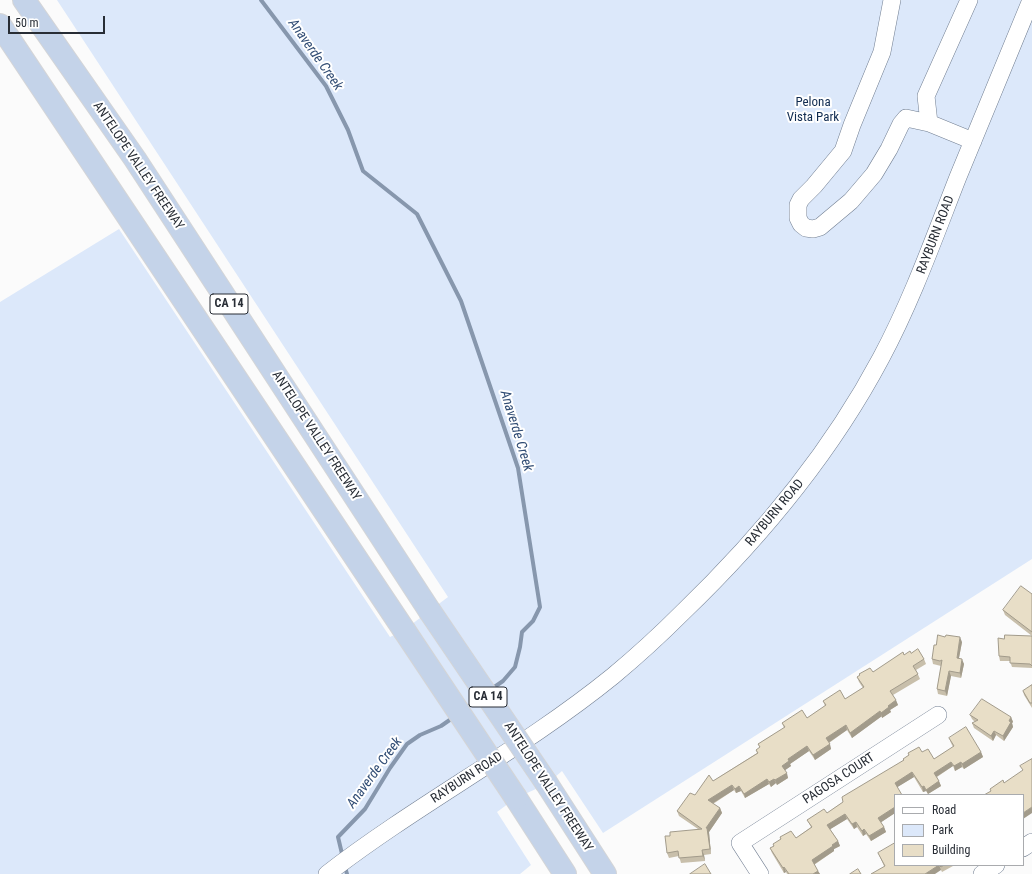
<!DOCTYPE html>
<html>
<head>
<meta charset="utf-8">
<style>
	body { margin:0 }
	#map { position:relative; width:1032px; height:874px; overflow:hidden; background:#fbfbfb; font-family:"Roboto Condensed",sans-serif }
	canvas { display:block }
	.legend { position:absolute; left:894px; top:794px; width:130px; height:72px; box-sizing:border-box; background:#fff; border:1px solid #a9abae; margin:0; padding:5px 7px; list-style:none; font-size:12px; color:#282d35 }
	.legend li { display:flex; align-items:center; gap:8px; height:20px }
	.legend b { width:20px; border:1px solid #a9abae }
	.scale { position:absolute; left:8px; top:16px; width:97px; height:18px; box-sizing:border-box; border:2px solid #282d35; border-top:0; padding-left:5px; font-size:12px; line-height:14px; white-space:nowrap; color:#282d35; -webkit-text-stroke:3px #fff; paint-order:stroke }
</style>
</head>
<body>
<div id="map">
<canvas width="1032" height="874"></canvas>
<ul class="legend">
<li><b style="height:5px;background:#fff"></b>Road</li>
<li><b style="height:11px;background:#dce8fa"></b>Park</li>
<li><b style="height:11px;background:#e8dec7"></b>Building</li>
</ul>
<div class="scale">50 m</div>
</div>
<script>
const context = document.querySelector('canvas').getContext('2d');
context.lineJoin = 'round';
function paint(path, color) { context.fillStyle = color; context.fill(path, 'evenodd'); }
function stroke(path, color, width, dash) { context.strokeStyle = color; context.lineWidth = width; context.lineCap = dash ? 'butt' : 'round'; context.setLineDash(dash || []); context.stroke(path); }
function drawText(font, color, halo, rows, align = 'center') {
  context.font = font + ' "Roboto Condensed",sans-serif'; context.lineWidth = 4; context.setLineDash([]); context.textBaseline = 'middle'; context.strokeStyle = halo; context.fillStyle = color; for (const [text, x, y, turn = 0] of rows) {
    context.save(); context.translate(x, y); context.rotate((+turn || 0) * Math.PI / 180); context.textAlign = isNaN(turn) ? turn : align; if (halo) context.strokeText(text, 0, 0); context.fillText(text, 0, 0); context.restore();
  }
}
const green = new Path2D(`
	M57 0H1032V559L603 833 562 771 547 784 516 798 497 812 531 865 520 874H0V302L119 229 390 637 404 630 448 597Z`);
const stream = new Path2D(`
	M261 0 326 86 348 130 363 171 417 214 461 301 518 468 540 607 533 621 522 632 520 647 515 667 503 681 490 690
	M465 709 480 698
	M343 858 338 837 365 809 390 768 407 744 420 735 441 726 454 717
	M345 867 347 874`);
const minor = new Path2D(`
	M892 0 882 52 852 125 843 151 814 186 801 199 798 205V218L801 224 806 228 813 229 820 227 851 201 874 174 889 149 901 124 906 118 929 123
	M969 0 926 96 929 123 973 141
	M1023 848 1032 842
	M327 874C419 803 523 749 613 676 637 656 660 635 682 613 760 538 830 454 881 358 912 300 934 238 958 177 982 118 1007 59 1031 0
	M760 874 740 843 938 715
	M982 874 996 865`);
const highway = new Path2D(`
	M24 0 135 159 429 610
	M0 25 404 630
	M547 784 605 874
	M516 798 565 874`);
const highwayBridge = new Path2D(`
	M429 610 547 784
	M404 630 516 798`);
const wall = new Path2D(`
	M1032 594V636L1005 615 1003 610Z
	M1032 636V668L1012 667 1010 661H1000L999 656 1004 639Z
	M962 642 959 658 964 664 961 678 951 676 947 696 938 694 937 689 941 666 933 664 932 659 936 645Z
	M911 653 924 659 926 664 916 670 920 679 893 695 898 705 890 710 891 712 882 718V716L852 738 847 730 829 743 831 749 815 760 809 751 790 764 791 766 785 770 788 778 777 785 776 783 771 787 769 784 745 798 741 791 736 793 734 790 713 804 720 808 722 813 709 832 711 854 704 855 705 861 681 863 679 856 669 858 667 853 670 836 698 829 679 816 677 811 695 795 713 781 757 753 756 750 760 748 758 744 784 728 782 723 807 718 825 706 823 701 845 699 863 688 859 682 857 677 873 672 904 655Z
	M1032 685V708L1024 695 1023 691Z
	M970 715 1011 717 1013 722 1012 723 1013 727 1004 741 996 735 993 741 974 728 972 723 975 722 972 719Z
	M949 738 981 752 983 757 964 769 962 767 955 771 953 766 937 777 941 786 928 794 926 791 923 792 914 777 897 787 895 795V813L881 822 884 827 886 832 871 841 866 834 863 836 857 827 854 829 847 819 830 829 838 841 840 846 834 849V851L814 865 820 874H787L786 872 784 873 772 853 770 848 774 846 773 844 781 840 780 837 796 838 811 827 807 820 827 813 904 760 909 755 908 753 922 752 934 759 953 747 951 743Z
	M878 853 895 865H953V866L942 872 941 870 884 866Z`);
const shadedWall = new Path2D(`
	M960 637 962 642 958 663 957 658Z
	M962 659 964 664 961 678 960 673Z
	M949 671 951 676 947 696 945 691Z
	M896 700 898 705 890 710 891 712 882 718 881 713 888 706Z
	M880 711 882 716 852 738 850 733Z
	M1011 717 1013 722 1012 723 1013 727 1004 741 1003 736 1009 721Z
	M846 725 847 730 828 743 826 738Z
	M994 731 996 735 993 741 991 736Z
	M830 744 831 749 815 760 813 755Z
	M807 746 809 751 790 764 791 766 784 771 782 766 788 759Z
	M981 752 983 757 964 769 962 764Z
	M951 762 953 766 936 777 934 773Z
	M961 762 962 767 955 771 954 766Z
	M912 772 914 777 896 788 895 783Z
	M787 773 788 778 777 785 775 780Z
	M767 779 769 784 745 798 744 794Z
	M774 779 776 783 771 787 769 782Z
	M939 781 941 786 928 794 926 790Z
	M732 785 734 790 710 805 708 800Z
	M739 786 741 791 736 793 735 789Z
	M924 786 926 791 923 792 922 787Z
	M895 807V813L880 823 878 818Z
	M1032 807V813L1023 819V813Z
	M720 808 722 813 709 832 711 854 710 849 706 828Z
	M845 814 847 819 829 830 827 825Z
	M856 822 857 827 854 829 852 824Z
	M884 827 886 832 871 841 869 836Z
	M864 829 866 834 863 836 862 831Z
	M838 841 840 846 834 849V851L813 865 812 860 832 845Z
	M702 850 704 855 705 861 703 856Z
	M939 865 941 870 935 874H925Z
	M784 867 786 872 784 873 783 868Z
	M818 871 820 874H813Z`);
const building = new Path2D(`
	M1021 586 1032 594V632L1003 610Z
	M938 635 945 637 946 635 960 637 957 658 962 659 960 673 949 671 945 691 937 689 942 660 940 661 932 659 934 645H936Z
	M1005 635 1032 636V666L1030 664 1010 663V657L999 656 998 638 1004 639Z
	M918 649 924 659 913 666 918 674 890 691 896 700 888 706 889 707 881 713 880 711 850 733 846 725 826 738 830 744 813 755 807 746 788 759 789 761 782 766 787 773 775 780 774 779 769 782 767 779 744 794 739 786 735 789 732 785 708 800 720 808 706 828H707L710 849 702 850 703 856 679 858 678 851 667 853 665 836H670V832L702 829 677 811 690 793 695 795 709 775 713 781 758 753 756 750 760 747 758 744 785 727 782 723 802 710 807 718 826 705 823 701 840 690 845 699 864 687 857 677 860 675 859 674 870 668 873 672 903 652 904 655 910 651 911 653Z
	M1032 685V703H1030L1023 691Z
	M982 699 1011 717 1009 721 1011 722 1003 736 994 731 991 736 972 723 978 720 970 715Z
	M966 727 981 752 962 764 961 762 954 766 951 762 934 773 939 781 926 790 924 786 922 787 912 772 895 783 902 795H895V807L878 818 884 827 869 836 864 829 862 831 856 822 852 824 845 814 827 825 838 841 832 845 833 846 812 860 818 871 813 874H789L784 867 783 868 770 848 774 846 773 844 781 839 780 837 791 831 796 838 812 827 807 820 824 809 827 813 843 802 842 797 904 760 903 759 909 755 908 753 919 747 922 752 928 749 934 759 954 746 949 738Z
	M1032 759V807L1023 813V795H984L991 791 990 789 1003 780 1004 783 1023 770 1020 766Z
	M895 843V865H944L941 867 939 865 925 874H871L885 866 878 853Z
	M705 864 711 874H690Z
	M858 869 861 874H850Z`);
const shields = [
	[229,304,38],
	[488,697,38]
];
const shieldNames = [
	["CA 14",229,304],
	["CA 14",488,697]
];
const parkNames = [
	["Pelona",813,103],
	["Vista Park",813,118]
];
const streetNames = [
	["ANTELOPE VALLEY FREEWAY",138,166,56],
	["RAYBURN ROAD",936,235,-69],
	["ANTELOPE VALLEY FREEWAY",316,436,57],
	["RAYBURN ROAD",775,513,-50],
	["RAYBURN ROAD",467,778,-33],
	["PAGOSA COURT",839,779,-33],
	["ANTELOPE VALLEY FREEWAY",548,787,57]
];
const waterNames = [
	["Anaverde Creek",315,55,55],
	["Anaverde Creek",516,431,73],
	["Anaverde Creek",375,773,-54]
];
paint(green, '#dce8fa');
stroke(stream, '#8797ad', 4);
stroke(minor, '#727f92', 18);
stroke(highway, '#d4d5d7', 24);
stroke(minor, '#fff', 17);
stroke(highway, '#c4d3e9', 22);
stroke(highwayBridge, '#d4d5d7', 24, []);
stroke(highwayBridge, '#c4d3e9', 22);
paint(wall, '#c8bfab');
paint(shadedWall, '#a29b8b');
paint(building, '#e8dec7');
stroke(building, '#a29b8b', 1);
for (const [x, y, w] of shields) { const box = new Path2D(); box.roundRect(x - w / 2, y - 10, w, 20, 3); context.fillStyle = '#fff'; context.fill(box); stroke(box, '#282d35', 1); }
drawText('bold 12px', '#282d35', null, shieldNames);
drawText('13px', '#102b50', '#fff', parkNames);
drawText('13px', '#282d35', '#fff', streetNames);
drawText('italic 14px', '#304c74', '#fff', waterNames);
</script>
</body>
</html>
